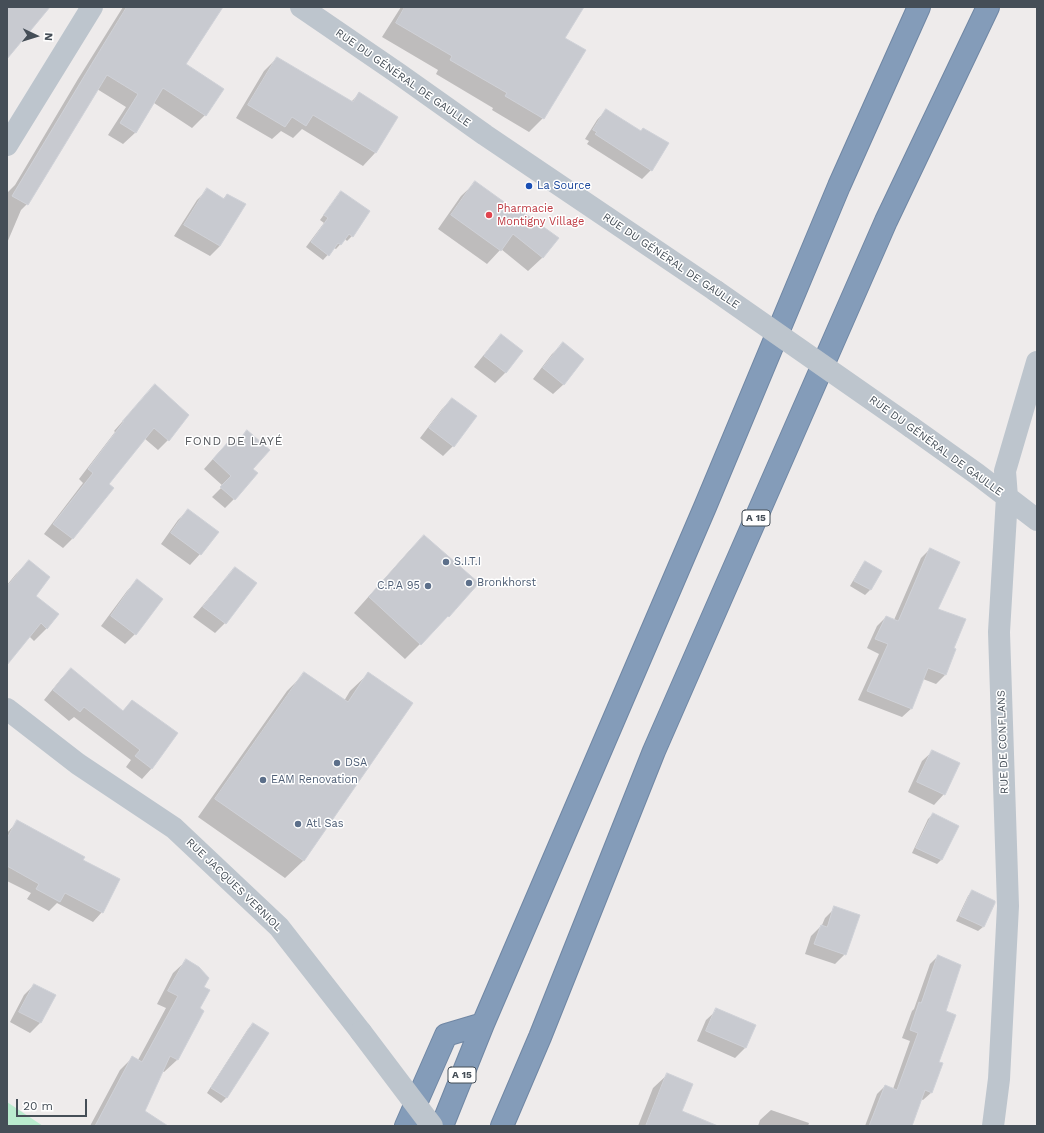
<!DOCTYPE html>
<html>
<head>
<meta charset="utf-8">
<style>
	body { margin:0 }
	#map { position:relative; width:1044px; height:1133px; overflow:hidden; background:#eeebeb; font-family:"Work Sans",sans-serif }
	canvas { display:block }
	.frame { position:absolute; inset:0; border:8px solid #454e57; pointer-events:none }
	.north { position:absolute; left:16px; top:16px; width:40px; height:40px; -webkit-text-stroke:3px #fff; paint-order:stroke; rotate:94deg; font-size:11px; font-weight:700; line-height:16px; text-align:center; color:#454e57 }
	.north::after { content:''; display:block; margin:auto; width:14px; height:18px; background:#454e57; clip-path:polygon(50% 0,100% 100%,50% 72%,0 100%) }
	.scale { position:absolute; left:16px; top:1099px; width:71px; height:18px; box-sizing:border-box; border:2px solid #454e57; border-top:0; padding-left:5px; font-size:12px; line-height:14px; white-space:nowrap; color:#454e57; -webkit-text-stroke:3px #fff; paint-order:stroke }
</style>
</head>
<body>
<div id="map">
<canvas width="1044" height="1133"></canvas>
<div class="frame"></div>
<div class="north">N</div>
<div class="scale">20 m</div>
</div>
<script>
const context = document.querySelector('canvas').getContext('2d');
context.lineJoin = 'round';
function paint(path, color) { context.fillStyle = color; context.fill(path, 'evenodd'); }
function stroke(path, color, width, dash) { context.strokeStyle = color; context.lineWidth = width; context.lineCap = dash ? 'butt' : 'round'; context.setLineDash(dash || []); context.stroke(path); }
function drawText(font, color, halo, rows, align = 'center') {
  context.font = font + ' "Work Sans",sans-serif'; context.lineWidth = 3; context.setLineDash([]); context.textBaseline = 'middle'; context.strokeStyle = halo; context.fillStyle = color; for (const [text, x, y, turn = 0] of rows) {
    context.save(); context.translate(x, y); context.rotate((+turn || 0) * Math.PI / 180); context.textAlign = isNaN(turn) ? turn : align; if (halo) context.strokeText(text, 0, 0); context.fillText(text, 0, 0); context.restore();
  }
}
const green = new Path2D(`
	M7 1102 43 1126H7Z`);
const shadow = new Path2D(`
	M123 7H214L184 65 222 89 205 115 192 128 154 103 136 132 123 144 108 135 126 107 97 89 27 204 21 210 7 243V193L15 185 78 79Z
	M401 7H583L564 38 543 118 529 132 492 110 493 108 436 74 438 70 382 37Z
	M277 58 351 102 359 94 397 118 375 153 363 166 302 129 293 138 281 131 272 139 236 118 264 71Z
	M606 110 640 132 643 129 651 170 642 179 587 144 589 141 585 139 597 120Z
	M475 183 518 213 558 238 542 258 528 271 501 249 487 264 438 229 461 196Z
	M207 190 223 199 227 195 220 246 210 256 174 236 197 200Z
	M341 192 352 236 347 241 345 239 336 249 334 248 323 260 306 247 324 223 320 220 337 197Z
	M501 336 522 351 505 373 495 383 474 367 491 346Z
	M563 344 564 384 553 394 533 379 552 354Z
	M155 386 168 440 158 450 144 438 107 484 72 539 63 548 44 534 83 483 79 479 115 432 114 431 145 396Z
	M452 399 453 446 443 456 420 438 442 409Z
	M220 451 252 469 234 499 225 508 212 497 223 486 204 469Z
	M188 510 217 532 200 554 190 565 161 544 178 520Z
	M424 536 448 616 405 659 354 613 409 551Z
	M930 549 936 609 953 649 945 675 936 684 923 679 912 708 902 717 858 700 879 654 867 648 877 626 886 617 894 620 921 558Z
	M29 561 34 596 47 628 34 641 29 636 7 664V585L16 574Z
	M865 562 881 572 870 590 865 595 850 586 861 567Z
	M236 569 225 623 215 633 193 617 225 579Z
	M137 580 135 634 125 644 101 626 127 591Z
	M71 669 122 712 132 701 152 768 142 779 126 767 131 760 74 717 69 721 44 700 61 679Z
	M305 673 344 701 350 691 368 674 411 703 303 861 285 878 198 817 287 691Z
	M933 751 944 794 934 805 908 792 922 761Z
	M933 814 942 859 937 864 912 853 928 819Z
	M18 821 82 861 102 912 93 922 57 903 49 911 27 899 31 893 7 881V833Z
	M972 891 983 927 978 931 956 921 968 896Z
	M835 908 845 954 835 964 805 954 811 936 822 925 825 918Z
	M938 956 945 1012 938 1062 932 1092 923 1100 921 1099 911 1126H865L877 1094 885 1086 893 1089 910 1041 902 1038 912 1011 914 1009 930 964Z
	M186 961 203 988 199 1009 203 1011 177 1060 164 1072 162 1071 143 1111 166 1126H90L120 1070 133 1057 138 1060 166 1008 157 1004 173 973Z
	M34 985 54 996 40 1023 30 1033 10 1022 24 995Z
	M717 1010 755 1026 745 1048 735 1058 697 1041 706 1020Z
	M253 1025 267 1033 226 1098 221 1103 207 1093 248 1029Z
	M668 1074 681 1111 715 1126H638L653 1088Z
	M771 1110 809 1123 808 1126H758L760 1120Z`);
const building = new Path2D(`
	M7 7H50L7 59Z
	M127 7H223L186 64 224 89 206 116 163 88 136 133 120 123 138 94 107 75 28 205 12 196 91 65Z
	M405 7H584L565 38 586 50 544 119 505 96 507 93 450 60 452 56 396 23Z
	M277 57 353 102 359 92 398 117 376 153 313 115 306 126 292 117 285 127 248 105Z
	M606 109 641 131 643 128 669 143 652 171 595 134 597 132 593 130Z
	M475 181 518 212 520 210 559 238 543 258 513 234 501 251 451 215Z
	M207 188 224 199 227 194 246 204 220 246 184 225Z
	M341 191 370 211 353 237 349 234 341 245 338 243 329 256 311 242 328 218 324 215Z
	M501 334 523 351 506 373 484 356Z
	M563 342 584 359 564 385 543 368Z
	M155 384 189 415 169 441 154 428 109 484 114 488 73 539 53 524 93 473 88 469 124 421H123Z
	M452 398 477 416 454 447 429 428Z
	M247 430 270 450 253 469 258 473 235 500 220 487 231 476 213 459 229 441 233 444 237 439 239 440Z
	M188 509 219 532 201 555 171 533Z
	M424 535 479 583 449 617 448 616 421 645 369 597Z
	M930 548 960 562 938 609 966 619 954 648 956 649 946 675 928 668 912 709 867 691 888 644 875 639 886 616 898 621Z
	M29 560 50 577 36 596 59 614 47 629 41 623 7 665V587Z
	M865 561 882 571 871 590 854 581Z
	M235 567 257 583 226 624 203 607Z
	M137 579 163 599 136 635 111 616Z
	M71 668 123 711 132 700 178 733 152 769 135 756 140 750 84 707 80 712 53 690Z
	M304 672 348 702 368 672 413 703 304 861 215 799Z
	M932 750 960 763 945 795 917 782Z
	M933 813 959 826 942 860 916 848Z
	M17 820 85 857 83 860 120 879 103 913 65 893 60 902 36 889 39 884 7 866V839Z
	M972 890 995 901V903L984 927 960 916Z
	M834 906 860 915 846 955 814 944 821 925 827 927Z
	M938 955 961 965 946 1011 956 1015 939 1062 943 1063 932 1093 925 1090 912 1126H869L885 1085 897 1090 918 1033 910 1030 919 1002 921 1003Z
	M186 959 199 967 209 978 204 987 210 990 200 1008 204 1011 178 1060 170 1056 145 1111 168 1126H95L132 1056 142 1062 178 996 168 991Z
	M34 984 56 995 41 1023 19 1012Z
	M716 1008 756 1025 746 1048 706 1031Z
	M253 1023 269 1033 227 1098 211 1088Z
	M667 1073 693 1084 682 1111 718 1126H646Z`);
const minor = new Path2D(`
	M301 7 399 74 485 135 716 291
	M7 145 92 7
	M911 427 977 474 1037 520
	M7 709 78 764 174 828 279 927 361 1032
	M993 1126 999 1079 1008 906 999 632 1007 497 1005 471 1037 362`);
const highway = new Path2D(`
	M406 1126 446 1035 483 1024
	M442 1126 483 1024 705 507 839 186 919 7
	M502 1126 540 1037 654 751 886 221 988 7`);
const minorBridge = new Path2D(`
	M716 291 911 427
	M361 1032 432 1126`);
const markers = [
	[529,186,4,"#1a4fb4"],
	[489,215,4,"#e0444e"],
	[446,562,4,"#5c6f8a"],
	[469,583,4,"#5c6f8a"],
	[428,586,4,"#5c6f8a"],
	[337,763,4,"#5c6f8a"],
	[263,780,4,"#5c6f8a"],
	[298,824,4,"#5c6f8a"]
];
const shields = [
	[756,518,28],
	[462,1075,28]
];
const shieldNames = [
	["A 15",756,518],
	["A 15",462,1075]
];
const streetNames = [
	["RUE DU GÉNÉRAL DE GAULLE",403,78,35],
	["RUE DU GÉNÉRAL DE GAULLE",671,261,34],
	["RUE DU GÉNÉRAL DE GAULLE",936,446,36],
	["RUE DE CONFLANS",1003,742,-92],
	["RUE JACQUES VERNIOL",234,885,44]
];
const transitNames = [
	["La Source",537,186]
];
const healthNames = [
	["Pharmacie",497,209],
	["Montigny Village",497,222]
];
const serviceNames = [
	["S.I.T.I",454,562],
	["Bronkhorst",477,583],
	["C.P.A 95",420,586,"right"],
	["DSA",345,763],
	["EAM Renovation",271,780],
	["Atl Sas",306,824]
];
const neighbourhoodNames = [
	["FOND DE LAYÉ",234,441]
];
paint(green, '#baebce');
paint(shadow, '#0003');
paint(building, '#c8cad0');
stroke(building, '#cfd1d7', 1);
stroke(highway, '#7087a4', 24);
stroke(minor, '#bdc5cd', 22);
stroke(highway, '#849cb9', 22);
stroke(minorBridge, '#bdc5cd', 22);
for (const [x, y, r, color] of markers) { const dot = new Path2D(); dot.arc(x, y, r, 0, 2 * Math.PI); context.fillStyle = color; context.fill(dot); stroke(dot, '#fff', 1.5); }
for (const [x, y, w] of shields) { const box = new Path2D(); box.roundRect(x - w / 2, y - 8, w, 16, 3); context.fillStyle = '#fff'; context.fill(box); stroke(box, '#454e57', 1); }
drawText('bold 10px', '#454e57', null, shieldNames);
drawText('11px', '#454e57', '#fff', streetNames);
drawText('11px', '#164399', '#fff', transitNames, 'left');
drawText('11px', '#be3a42', '#fff', healthNames, 'left');
drawText('11px', '#4e5e75', '#fff', serviceNames, 'left');
context.letterSpacing = '1px';
drawText('12px', '#585b60', '#fff', neighbourhoodNames);
context.letterSpacing = '0px';
</script>
</body>
</html>
